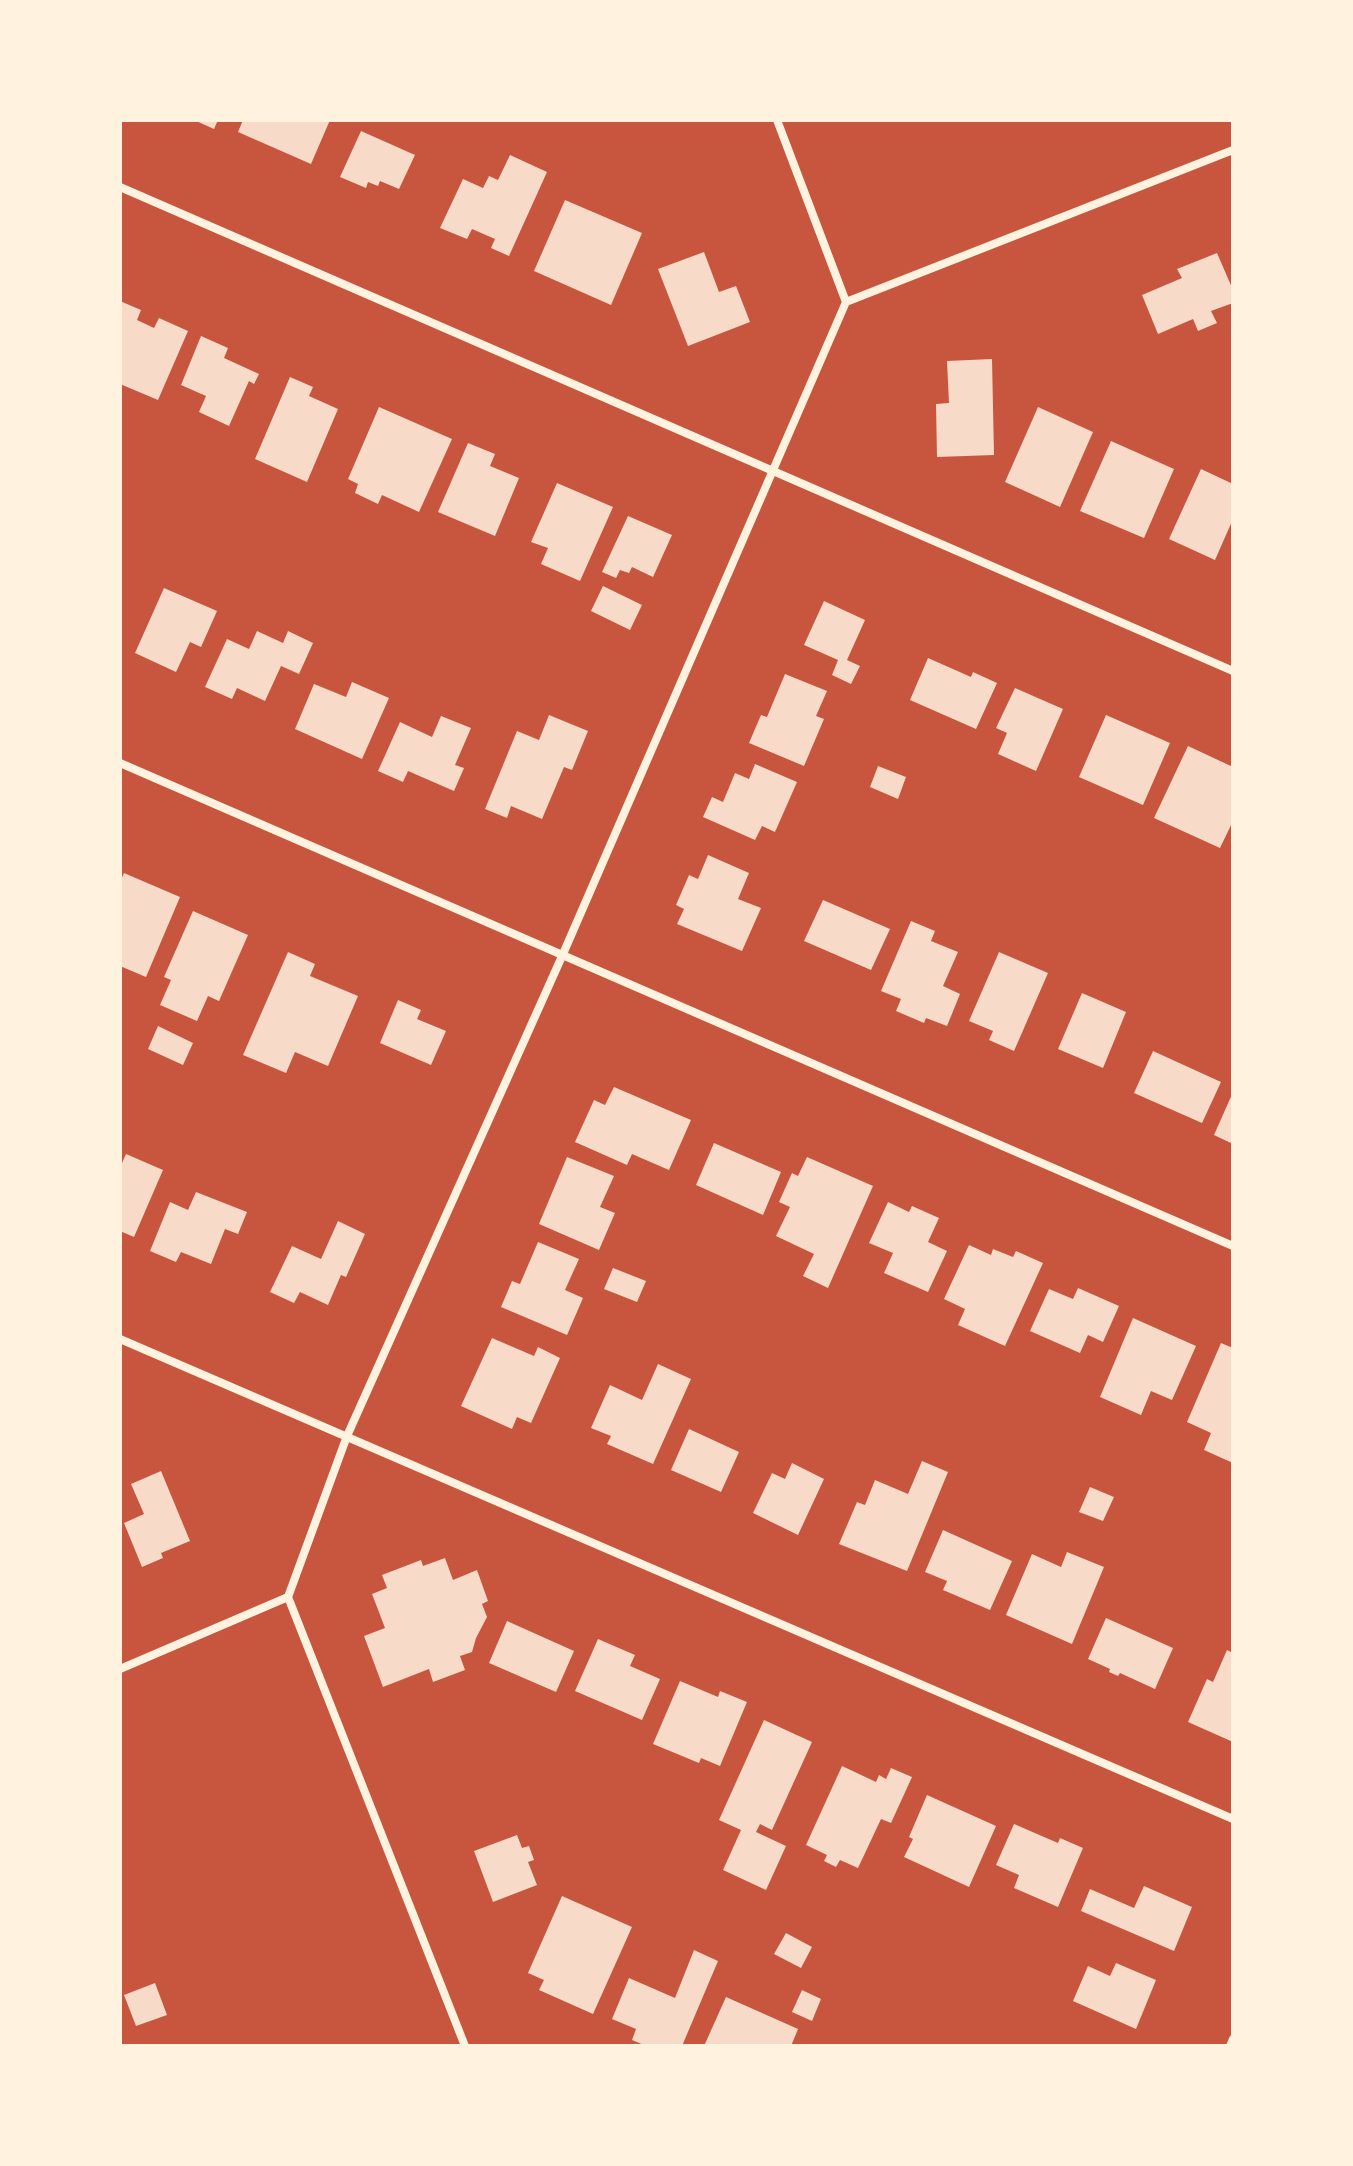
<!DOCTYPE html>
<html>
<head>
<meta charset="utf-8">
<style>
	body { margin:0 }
	#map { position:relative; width:1353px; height:2166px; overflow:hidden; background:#c8553d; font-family:"PT Sans Narrow",sans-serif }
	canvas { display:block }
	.frame { position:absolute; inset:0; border:122px solid #fff3e0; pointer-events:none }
</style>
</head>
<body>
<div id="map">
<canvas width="1353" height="2166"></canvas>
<div class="frame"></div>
</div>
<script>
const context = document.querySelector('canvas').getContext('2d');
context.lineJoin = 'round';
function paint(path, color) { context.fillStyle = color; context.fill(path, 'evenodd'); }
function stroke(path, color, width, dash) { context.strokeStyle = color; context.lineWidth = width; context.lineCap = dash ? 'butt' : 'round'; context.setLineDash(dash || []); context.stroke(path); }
const building = new Path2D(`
	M194 120H218L214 129Z
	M243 120H330L311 164 238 132Z
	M361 131 415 155 399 189 380 181 378 186 368 182 366 188 340 177Z
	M510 155 547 172 509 256 491 248 495 239 472 229 467 239 440 228 463 179 483 188 489 176 498 180Z
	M565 200 642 233 611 305 534 271Z
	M704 252 719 292 736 286 750 322 688 346 658 269Z
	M1217 253 1233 290V303L1211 311 1217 323 1198 331 1193 319 1158 334 1142 295 1182 278 1177 269Z
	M120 301 141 310 137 320 154 328 159 318 188 331 158 400 120 384Z
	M201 336 228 348 224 358 259 374 254 384 249 381 229 426 199 412 206 396 181 385Z
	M992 359 994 455 937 457 936 404 949 403 947 361Z
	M290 377 313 387 309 396 338 409 307 482 255 459Z
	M379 407 452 439 419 512 382 495 378 504 355 493 358 484 348 479Z
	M1038 407 1093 432 1060 507 1005 482Z
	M1111 441 1174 469 1144 538 1080 511Z
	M468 443 495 454 490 466 519 478 495 536 438 512Z
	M1201 469 1233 484V519L1215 560 1169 539Z
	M557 483 613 507 580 581 541 564 548 548 531 542Z
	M628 516 672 535 653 577 632 567 629 573 620 570 616 578 602 572Z
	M603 586 642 605 630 630 591 611Z
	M164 588 217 611 201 647 190 642 176 672 135 653Z
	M824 601 865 620 847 660 860 666 851 684 832 675 838 660 804 645Z
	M257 631 283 643 288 631 313 643 299 674 281 666 265 701 237 688 232 699 205 687 227 639 249 649Z
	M928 658 971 677 973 672 997 683 976 729 910 700Z
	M785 674 827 691 816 716 824 719 804 766 749 743 761 715 767 717Z
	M352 682 389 698 362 759 295 729 314 684 346 697Z
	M1015 688 1063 709 1036 771 998 754 1007 733 996 728Z
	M549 715 588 731 572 770 564 767 542 819 511 806 507 818 485 809 517 731 539 740Z
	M1106 715 1170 743 1143 805 1079 777Z
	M441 716 471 728 455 765 464 768 454 791 408 771 403 782 378 771 400 722 432 737Z
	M1188 746 1233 767V821L1220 848 1154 818Z
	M755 764 797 782 775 832 762 826 755 840 703 817 712 797 723 802 735 773 749 779Z
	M878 766 906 777 898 799 870 787Z
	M708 855 749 873 738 899 761 908 742 951 677 924 684 909 676 905 689 875 698 879Z
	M124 873 180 897 146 977 120 966V882Z
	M823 900 890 929 871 970 804 941Z
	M193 911 248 935 219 1001 208 996 197 1021 160 1005 171 980 164 977Z
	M911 921 935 931 931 941 958 952 943 986 960 994 947 1026 926 1018 924 1023 896 1011 901 999 881 991Z
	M288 952 315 964 310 976 358 996 328 1066 295 1052 286 1073 243 1055Z
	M999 952 1048 973 1014 1051 989 1040 993 1031 969 1021Z
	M1082 993 1126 1012 1103 1068 1058 1049Z
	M398 1000 421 1010 417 1019 446 1031 431 1065 380 1043Z
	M158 1026 193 1043 183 1065 148 1049Z
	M1153 1051 1221 1082 1202 1123 1134 1093Z
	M614 1087 691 1120 669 1170 632 1154 627 1165 575 1142 594 1100 605 1105Z
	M1233 1092V1144L1214 1135Z
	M714 1143 781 1172 763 1215 696 1185Z
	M126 1154 163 1170 134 1237 120 1231V1162L122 1163Z
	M567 1157 614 1176 600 1207 615 1213 599 1250 539 1224Z
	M807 1157 873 1186 828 1288 803 1276 814 1254 776 1236 790 1207 779 1202 792 1173 798 1176Z
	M196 1192 247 1212 238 1234 225 1229 211 1264 181 1252 176 1262 150 1251 170 1202 188 1210Z
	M888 1202 909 1212 912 1206 939 1218 928 1242 947 1251 928 1292 884 1273 893 1253 869 1243Z
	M338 1221 365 1234 346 1277 341 1275 328 1305 300 1292 294 1303 270 1292 292 1246 321 1259Z
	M538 1242 579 1259 565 1290 583 1298 567 1335 501 1307 512 1281 520 1284Z
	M969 1245 991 1255 993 1249 1013 1257 1016 1251 1043 1263 1005 1346 958 1325 965 1309 944 1299Z
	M613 1268 646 1281 637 1302 604 1289Z
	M1078 1288 1119 1306 1103 1342 1088 1335 1080 1353 1030 1331 1049 1289 1073 1299Z
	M1133 1318 1196 1346 1172 1400 1151 1391 1141 1415 1100 1397Z
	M492 1338 534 1356 538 1347 560 1358 531 1423 517 1417 512 1429 461 1406Z
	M1221 1343 1233 1348V1463L1204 1450 1211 1433 1187 1422Z
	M658 1364 691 1379 653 1464 607 1444 611 1436 591 1428 610 1385 642 1400Z
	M689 1429 739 1452 721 1492 671 1470Z
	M922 1461 948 1472 907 1571 839 1544 857 1502 865 1505 875 1480 908 1494Z
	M792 1463 824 1479 798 1535 753 1513 772 1473 785 1479Z
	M161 1471 190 1541 161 1553 163 1558 142 1567 124 1523 144 1514 131 1484Z
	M1090 1487 1114 1497 1103 1521 1079 1512Z
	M943 1530 1012 1561 990 1610 943 1590 947 1581 925 1572Z
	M1067 1552 1104 1567 1072 1644 1006 1615 1032 1554 1061 1567Z
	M445 1558 453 1580 477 1570 488 1601 482 1604 487 1617 476 1638 472 1652 460 1656 465 1670 433 1682 429 1669 383 1687 364 1636 385 1628 372 1594 387 1588 382 1575 421 1560 423 1566Z
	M1106 1618 1173 1648 1155 1689 1120 1673 1118 1676 1109 1672 1110 1669 1088 1659Z
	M507 1621 574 1651 556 1692 489 1663Z
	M598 1639 635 1655 630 1666 660 1679 642 1720 575 1691Z
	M1227 1650 1233 1653V1742L1188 1722 1207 1679 1213 1682Z
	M680 1681 718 1697 720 1691 747 1702 720 1766 701 1758 699 1763 653 1744Z
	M764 1720 812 1742 772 1830 760 1824 756 1832 786 1846 766 1890 723 1870 741 1830 719 1820Z
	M842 1766 876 1782 879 1775 886 1779 891 1768 912 1777 891 1823 881 1819 858 1868 840 1860 836 1867 824 1861 827 1855 806 1845Z
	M927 1795 996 1826 969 1887 904 1857 913 1839 909 1837Z
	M1014 1824 1058 1843 1060 1838 1083 1848 1058 1907 1014 1888 1019 1875 996 1865Z
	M517 1835 522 1848 529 1846 534 1860 528 1862 537 1885 493 1902 474 1851Z
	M1144 1886 1192 1907 1174 1951 1081 1911 1090 1889 1134 1908Z
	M562 1896 632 1927 593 2014 539 1990 544 1980 528 1973Z
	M786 1933 812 1947 801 1968 774 1954Z
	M694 1950 718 1961 682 2046H646L632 2040 636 2029 612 2019 629 1978 675 1998Z
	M1116 1963 1156 1980 1136 2029 1073 2001 1088 1966 1110 1976Z
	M155 1983 167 2015 136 2026 124 1995Z
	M802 1990 821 1999 812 2021 792 2012Z
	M726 1997 798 2029 791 2046H704Z`);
const minor = new Path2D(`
	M120 187 1233 671
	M846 302 1233 150
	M120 763 1233 1246
	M120 1339 1233 1819
	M120 1669 288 1597
	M465 2046 288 1597 347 1436 563 954 846 302 777 120
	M1230 2046 1233 2039`);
paint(building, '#f7dbc8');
stroke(minor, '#fff3e0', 8);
</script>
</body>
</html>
